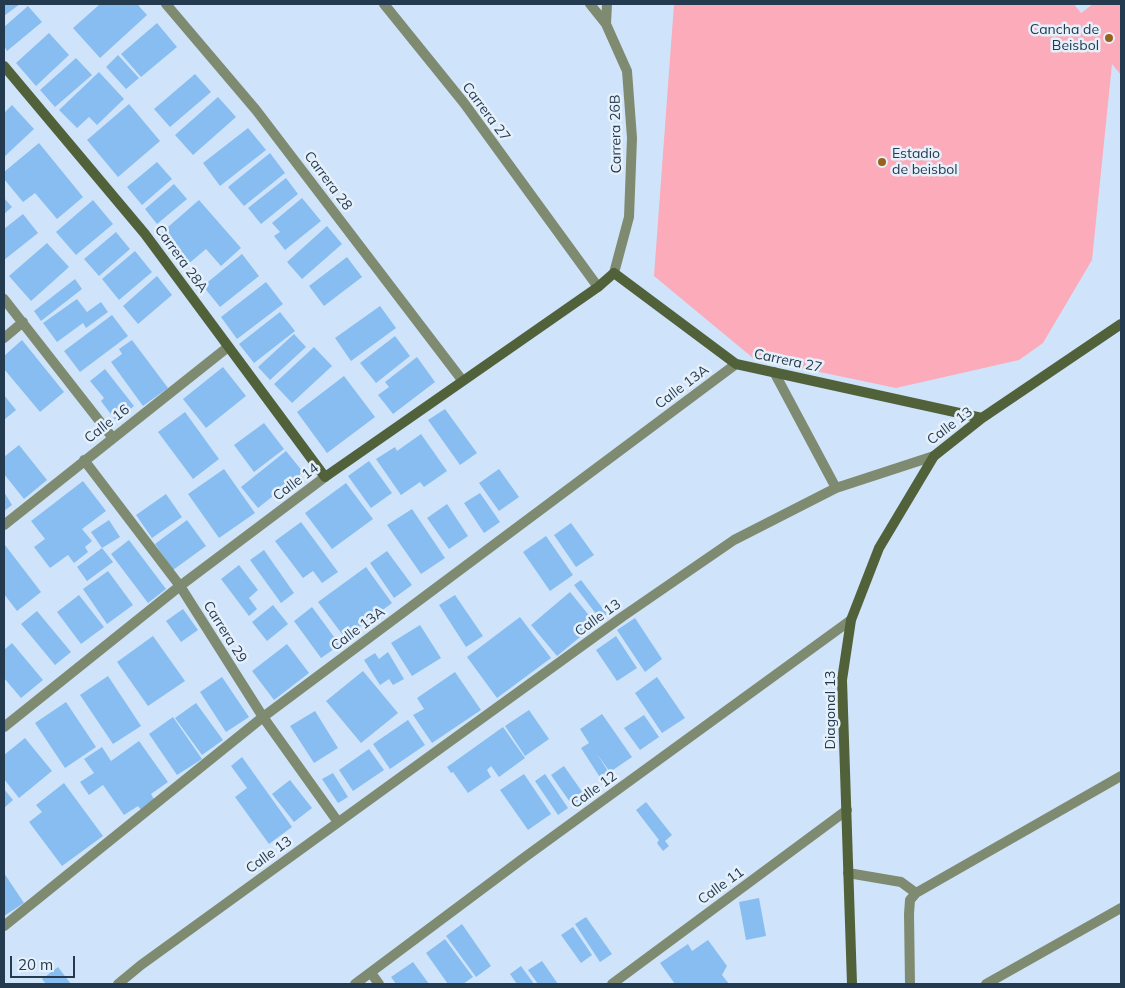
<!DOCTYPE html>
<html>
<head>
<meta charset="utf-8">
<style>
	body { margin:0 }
	#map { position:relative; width:1125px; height:988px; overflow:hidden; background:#cfe4fa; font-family:Mulish,sans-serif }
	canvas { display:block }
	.frame { position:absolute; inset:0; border:5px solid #243a4f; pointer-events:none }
	.scale { position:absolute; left:10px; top:956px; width:65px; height:22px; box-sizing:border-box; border:2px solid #243a4f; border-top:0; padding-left:6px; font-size:15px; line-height:18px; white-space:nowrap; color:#243a4f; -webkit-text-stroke:4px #e5f0fb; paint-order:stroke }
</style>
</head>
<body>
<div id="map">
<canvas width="1125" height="988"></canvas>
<div class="frame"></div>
<div class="scale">20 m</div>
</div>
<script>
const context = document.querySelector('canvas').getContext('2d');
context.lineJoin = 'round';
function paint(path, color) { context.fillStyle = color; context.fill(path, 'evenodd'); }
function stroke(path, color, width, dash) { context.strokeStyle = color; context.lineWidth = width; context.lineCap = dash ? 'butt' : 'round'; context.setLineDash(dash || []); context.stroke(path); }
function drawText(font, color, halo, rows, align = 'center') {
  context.font = font + ' Mulish,sans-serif'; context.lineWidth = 5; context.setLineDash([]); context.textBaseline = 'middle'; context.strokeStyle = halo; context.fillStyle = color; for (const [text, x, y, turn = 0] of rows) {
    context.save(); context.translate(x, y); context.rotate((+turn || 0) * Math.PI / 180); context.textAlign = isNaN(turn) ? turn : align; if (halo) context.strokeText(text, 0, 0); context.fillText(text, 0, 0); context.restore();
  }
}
const green = new Path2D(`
	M674 4H1074L1081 13 1093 4H1121V75L1112 64 1092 260 1043 343 1019 360 896 388 753 358 654 276Z`);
const building = new Path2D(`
	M4 4H20L4 16Z
	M100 4H137L147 15 100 58 73 28Z
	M28 6 42 22 7 51 4 46V27Z
	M157 23 177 47 141 77 121 54Z
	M49 33 69 55 36 86 16 63Z
	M118 55 139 78 126 89 106 67Z
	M76 58 92 75 55 107 40 90Z
	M99 72 124 99 97 125 89 117 77 128 59 110Z
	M195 74 211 92 170 127 154 109Z
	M218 97 236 117 193 155 175 135Z
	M129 104 160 141 118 177 87 140Z
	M12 105 34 129 4 157V113Z
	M248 128 266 150 220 186 203 163Z
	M39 143 83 197 57 219 35 193 23 202 4 179V172Z
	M270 153 285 173 244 206 228 187Z
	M157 162 172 179 142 205 127 187Z
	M286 178 298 194 261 224 248 208Z
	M174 184 187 199 157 224 145 209Z
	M4 198 12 207 4 214Z
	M302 198 321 221 285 250 274 236 280 232 272 223Z
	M93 200 113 224 76 255 56 232Z
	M199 200 241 248 221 266 206 249 187 265 160 234Z
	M23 214 38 233 4 260V229Z
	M327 226 342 244 302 279 287 262Z
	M116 232 130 249 99 276 84 259Z
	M47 243 69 267 31 301 9 276Z
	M135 251 152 272 119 300 102 279Z
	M242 254 259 276 220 307 203 286Z
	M347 257 362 277 324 306 309 286Z
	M157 276 172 295 138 324 123 306Z
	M75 279 82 289 41 321 34 311Z
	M266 282 283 304 237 339 221 317Z
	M77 299 87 312 101 302 108 312 86 328 83 323 57 342 43 323Z
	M380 306 396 328 351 361 335 338Z
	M280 312 295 331 254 363 239 344Z
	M112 315 128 336 80 372 64 351Z
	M294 334 306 347 270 380 258 367Z
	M395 336 410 356 376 383 360 363Z
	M22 340 64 392 40 412 4 369V356Z
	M132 340 168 388 143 406 111 362 122 354 119 349Z
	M314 347 332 366 292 403 274 384Z
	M417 357 435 382 393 414 378 395 389 387 385 382Z
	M223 367 246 396 206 428 183 399Z
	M105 369 134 406 116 421 101 401 104 398 90 381Z
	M344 376 375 417 327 453 297 412Z
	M4 395 16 410 5 419 4 418Z
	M445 409 477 453 460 465 428 420Z
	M185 412 219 459 193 479 158 432Z
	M264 423 284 449 254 472 234 445Z
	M421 434 447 471 424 487 420 482 401 495 376 459 395 447 397 451Z
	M19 445 47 480 24 499 4 474V457Z
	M286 451 303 472 258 508 241 487Z
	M369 461 392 493 371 508 348 476Z
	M224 469 255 513 219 538 188 494Z
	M499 469 519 497 499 511 479 483Z
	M83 481 106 511 82 529 92 541 85 547 88 552 74 563 68 555 50 568 34 547 45 539 31 521Z
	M346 483 373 519 332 549 305 513Z
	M4 492 12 505 4 511Z
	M480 493 500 522 484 533 464 503Z
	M166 494 182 517 152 538 136 515Z
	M447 504 468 536 449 549 427 518Z
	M412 509 445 558 421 574 387 525Z
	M109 520 120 537 102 548 113 562 87 581 77 567 102 548 91 532Z
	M187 520 206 546 173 570 155 544Z
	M301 522 338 572 322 583 313 571 303 578 275 541Z
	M571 523 594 555 576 567 554 535Z
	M546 536 573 575 550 591 523 552Z
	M129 540 166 589 148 603 111 554Z
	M5 545 41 592 17 611 4 594V546Z
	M264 550 294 593 281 603 250 560Z
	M387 551 412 585 394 598 370 563Z
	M239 565 258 590 249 598 257 609 249 616 221 579Z
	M366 567 392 603 345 638 318 602Z
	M108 571 133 605 107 624 83 589Z
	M581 580 607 614 600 619 574 585Z
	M570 592 596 624 557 656 531 625Z
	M79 595 104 627 81 644 57 612Z
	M455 595 483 636 466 647 439 605Z
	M273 605 288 624 267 641 252 622Z
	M312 607 340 645 321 658 294 621Z
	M183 609 198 630 181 642 166 621Z
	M37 611 71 652 55 665 21 624Z
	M520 617 551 658 497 698 467 657Z
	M635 618 662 659 645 672 617 630Z
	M420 625 441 658 412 676 391 643Z
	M153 636 185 681 148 706 117 662Z
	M616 636 637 668 617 681 596 650Z
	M12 643 43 680 21 698 4 678V650Z
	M287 644 309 673 274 700 252 671Z
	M388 652 404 679 393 685 389 679 380 685 364 660 375 653 379 659Z
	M363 671 398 713 361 743 326 701Z
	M455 672 481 710 432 743 413 715 424 709 417 698Z
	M108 676 141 726 113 744 80 695Z
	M222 677 249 717 226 732 200 692Z
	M657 677 685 718 662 733 635 693Z
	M66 702 96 747 65 768 35 723Z
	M196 703 223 740 202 755 175 718Z
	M529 710 549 739 525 756 505 726Z
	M315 711 338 748 314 763 290 726Z
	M602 714 632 757 610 772 597 754 611 776 603 782 581 748 589 743 580 729Z
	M644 715 659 737 640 750 624 728Z
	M173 717 202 759 177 775 149 734Z
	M408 720 425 745 390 769 373 744Z
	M503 727 525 758 499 777 491 766 487 770 491 777 468 793 453 772 451 773 447 767Z
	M25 738 52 771 19 798 4 779V755Z
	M139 741 168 782 151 794 155 801 142 811 138 806 124 815 103 785 89 795 80 782 94 773 84 759 102 747 111 761Z
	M369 749 384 770 353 791 339 770Z
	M242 757 292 827 269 844 235 797 247 788 231 766Z
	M564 766 585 796 572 805 551 775Z
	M333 773 348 797 338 803 322 779Z
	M524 774 551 814 528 830 500 790Z
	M545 774 568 808 558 815 535 781Z
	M290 780 312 808 294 822 272 794Z
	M64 783 103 836 62 866 29 822 42 812 36 805Z
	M4 789 13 800 4 808Z
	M646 802 672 835 665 841 669 846 663 851 657 843 659 840 636 810Z
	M4 873 24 903 4 916Z
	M759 898 766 936 746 940 739 902Z
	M586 917 612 954 600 962 575 924Z
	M462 924 491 966 476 977 446 936Z
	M573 927 592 955 581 963 561 935Z
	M445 939 473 977 463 984H448L426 953Z
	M708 940 727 966 722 975 729 984H675L660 963 688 944 692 951Z
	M542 961 558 984H538L528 970Z
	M413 962 429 984H396L391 977Z
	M521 966 534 984H517L510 974Z
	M58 967 71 984H46L42 979Z`);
const street = new Path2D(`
	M166 4 256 110 462 380
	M384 4 464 103 598 287
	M590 4 606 24 627 71 632 138 629 217 614 273
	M606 24 607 4
	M4 299 112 437
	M4 338 23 322
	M774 372 836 488
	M84 460 180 586 263 717 338 822
	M4 525 228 347
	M4 727 180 586 325 477
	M848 873 901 882 916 893
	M4 926 263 717 736 364
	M371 973 379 984
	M118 984 141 965 622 617 734 540 836 488 934 456
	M355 984 525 857 851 620
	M612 984 847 810
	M910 984 909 914 910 900 916 893 1121 776
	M986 984 1121 908`);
const secondary = new Path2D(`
	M4 66 145 234 325 477 598 287 614 273 736 364 982 418
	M852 984 842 680 851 620 879 548 934 456 982 418 1121 324`);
const markers = [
	[1109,38,5,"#99621c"],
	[882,162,5,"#99621c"]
];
const poiNames = [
	["Cancha de",1099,30],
	["Beisbol",1099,46],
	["Estadio",892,154,"left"],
	["de beisbol",892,170,"left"]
];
const streetNames = [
	["Carrera 27",486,112,53],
	["Carrera 26B",616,134,-91],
	["Carrera 28",328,181,53],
	["Carrera 28A",181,259,54],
	["Carrera 27",788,361,12],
	["Calle 13A",682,387,-37],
	["Calle 16",107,424,-38],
	["Calle 13",950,426,-37],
	["Calle 14",296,482,-37],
	["Calle 13",598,618,-36],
	["Calle 13A",358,629,-37],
	["Carrera 29",225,632,58],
	["Diagonal 13",831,710,-90],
	["Calle 12",594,790,-36],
	["Calle 13",269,855,-36],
	["Calle 11",721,886,-36]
];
paint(green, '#fbabb9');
paint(building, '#87bdf0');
stroke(street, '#7f8b70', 10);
stroke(secondary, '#51623b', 10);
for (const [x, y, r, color] of markers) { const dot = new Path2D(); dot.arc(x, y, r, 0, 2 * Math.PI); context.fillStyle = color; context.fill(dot); stroke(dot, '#e5f0fb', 2); }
drawText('14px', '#243a4f', '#e5f0fb', poiNames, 'right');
drawText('14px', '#243a4f', '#e5f0fb', streetNames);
</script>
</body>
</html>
